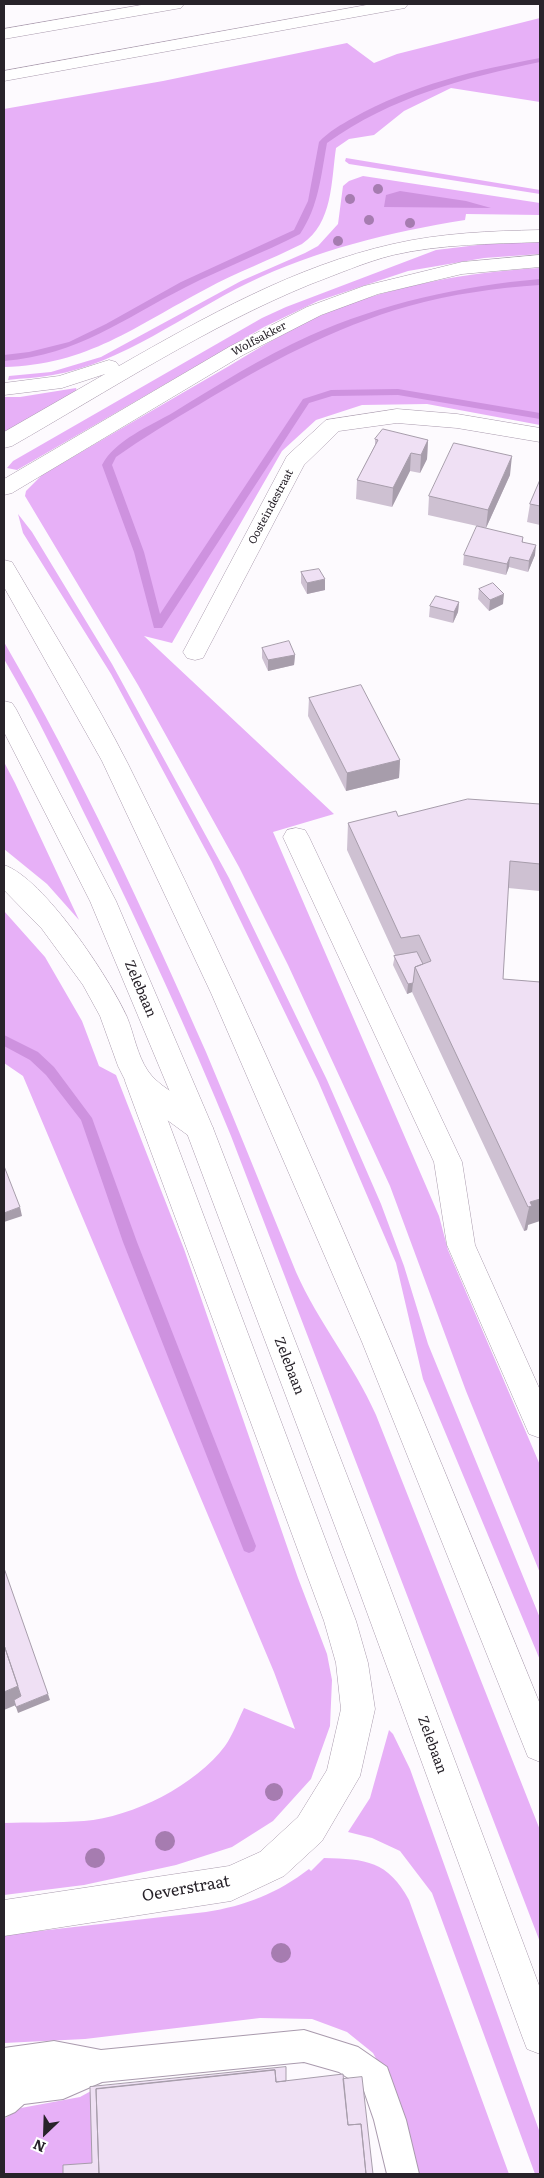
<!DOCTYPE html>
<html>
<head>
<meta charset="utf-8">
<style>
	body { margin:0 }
	#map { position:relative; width:544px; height:2178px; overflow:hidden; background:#fdfafe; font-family:Literata,serif }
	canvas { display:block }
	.frame { position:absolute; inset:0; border:5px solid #28232a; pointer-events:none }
	.north { position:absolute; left:20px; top:2108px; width:50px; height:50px; -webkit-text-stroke:4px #fff; paint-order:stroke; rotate:204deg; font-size:14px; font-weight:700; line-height:20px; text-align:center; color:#28232a }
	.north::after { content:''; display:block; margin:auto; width:18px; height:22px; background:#28232a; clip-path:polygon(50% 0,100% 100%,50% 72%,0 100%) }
</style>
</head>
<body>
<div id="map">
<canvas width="544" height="2178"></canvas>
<div class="frame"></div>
<div class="north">N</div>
</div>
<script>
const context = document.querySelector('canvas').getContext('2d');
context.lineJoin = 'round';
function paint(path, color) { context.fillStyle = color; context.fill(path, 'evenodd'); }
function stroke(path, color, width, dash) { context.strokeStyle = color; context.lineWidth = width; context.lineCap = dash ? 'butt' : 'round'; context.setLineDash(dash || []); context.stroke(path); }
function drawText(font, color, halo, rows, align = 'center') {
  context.font = font + ' Literata,serif'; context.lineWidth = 4.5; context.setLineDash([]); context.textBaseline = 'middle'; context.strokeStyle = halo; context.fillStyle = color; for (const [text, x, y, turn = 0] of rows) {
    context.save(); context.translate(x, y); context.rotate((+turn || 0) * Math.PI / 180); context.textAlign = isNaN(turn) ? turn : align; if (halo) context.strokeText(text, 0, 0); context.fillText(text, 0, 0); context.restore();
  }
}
const green = new Path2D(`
	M540 18V102L451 88 404 111 374 135 349 139 336 148C331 182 333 223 302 244 270 260 237 272 206 289 135 326 88 365 4 367V109L163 81 347 43 374 63 397 54Z
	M346 158 540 190V194L349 164 345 161Z
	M363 176 540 203V215L466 214 465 220C390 232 316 250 248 283 186 313 121 364 53 375 38 378 23 378 8 380L9 376 51 372 101 357 241 281 305 253 318 246 338 224 343 186 349 181Z
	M540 242V254L484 258 408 271 318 301 264 327 17 470 7 468 13 461 262 318 286 307 436 250 486 244Z
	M540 268V425L427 404 362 405 316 420 282 451 172 643 144 636 334 814 273 832 439 1216 448 1250 540 1465V1573L466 1391 390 1186 288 965 239 867 138 685 25 496 26 491 42 475C104 439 166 402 229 366 261 347 294 326 329 312 394 285 470 272 540 268Z
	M76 388 77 392 4 433V397H20Z
	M18 514 32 532 112 664 229 878 327 1080 381 1204 404 1266 428 1344 540 1618V1660L423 1379 396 1263 318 1081 212 862 153 752 111 674 23 533Z
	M4 642C80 773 145 913 206 1052 237 1125 266 1199 296 1272 318 1322 354 1365 376 1415L540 1830V1942L231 1136C189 1033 143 933 94 833 65 774 37 715 4 659Z
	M4 762 15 783 79 920 47 884 4 849Z
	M4 911 45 957 82 1021 99 1066 116 1075 184 1249 298 1578 327 1654 332 1680 330 1726 311 1779 273 1821 232 1847 176 1865 84 1885 4 1895V1823C30 1822 57 1823 84 1821 133 1817 196 1785 225 1746 233 1735 238 1720 244 1708L295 1729 274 1672 23 1076 4 1063Z
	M389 1730 393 1734 410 1769 540 2133V2174H535L432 1893 400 1851 372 1838 348 1832 370 1798Z
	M324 1858C366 1859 388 1861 409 1900L509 2174H415L391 2087 373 2053 347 2032 312 2019 260 2018 85 2039 4 2043V1935L206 1912C245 1906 278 1893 309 1869L311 1871Z
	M91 2091 94 2166 65 2174H4V2119L21 2108 80 2097Z`);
const water = new Path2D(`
	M400 191 466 201 491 208 384 207 386 195Z`);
const stream = new Path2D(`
	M540 58V62C464 78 391 97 327 143 321 175 319 206 300 234 263 253 223 268 186 287 121 320 80 354 4 361V355L29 352 69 342 106 324 181 282 294 230 308 201 319 142C328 132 342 124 353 118 411 85 476 70 540 58Z
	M540 279V285C496 288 452 294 409 306 334 327 266 364 200 404 171 421 143 438 116 457L112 465 144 552 160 614 303 399 331 390 398 389 540 413V419L398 395 332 396 309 403 162 628H154L134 552 102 465C115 440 150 426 174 412 218 385 262 357 309 336 383 303 460 286 540 279Z
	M4 1035 38 1052 54 1067 92 1118 137 1242 256 1546 254 1551 249 1553 244 1551 242 1546 123 1242 81 1120 46 1075 30 1060 4 1046Z`);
const lane = new Path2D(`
	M304 2030 358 2047 387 2067 406 2120 419 2174H387L374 2120 363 2088 339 2072 304 2062 102 2082 63 2099 24 2104 15 2112 4 2117V2048L54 2041 101 2050Z`);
const street = new Path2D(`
	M397 409 457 414 540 428V442L457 428 397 423 339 431 304 465 203 658 195 660 187 658 183 652 287 456 326 420Z
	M296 828 305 830 309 837 462 1162 475 1245 540 1390V1438L529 1434 447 1245 434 1162 283 837 287 830Z`);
const secondary = new Path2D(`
	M540 230V242C491 244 441 244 393 255 365 262 338 274 311 284 206 327 110 390 12 446L4 448V432L105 374 62 388 4 395V383L59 376 109 360 116 362 119 366C205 317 295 266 393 244 441 233 491 231 540 230Z
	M540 255V267L462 274 378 294 321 315 243 355 12 493 4 495V479L229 347 307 307 364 286 462 262Z
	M139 1070 149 1073 153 1081 356 1621 368 1663 375 1709 360 1776 322 1841 284 1876 231 1901 4 1936V1900L229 1866 260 1852 298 1817 327 1770 341 1709 336 1663 324 1621 125 1081 129 1073Z`);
const primary = new Path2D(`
	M4 560 12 562 15 567C53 632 94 697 128 764 281 1070 411 1388 540 1704V1762L528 1757 362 1342 211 993 102 761 4 587Z
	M4 701 12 703 16 709 116 901 213 1128 385 1574 540 1988V2054L527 2049 522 2036 353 1574 185 1128 90 901 4 732Z`);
const highway = new Path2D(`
	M147 4H184L181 8 175 9 4 39V29Z
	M372 4H408L405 8 399 9 4 81V71Z
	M4 865C44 878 110 979 127 1017 134 1034 137 1055 148 1071 164 1094 200 1102 213 1128L209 1136 199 1140 189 1136 148 1106 129 1088 118 1066 100 1016 83 985 42 929 4 890Z`);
const trees = [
	[378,189,5],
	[350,199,5],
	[369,220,5],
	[410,223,5],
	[338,241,5],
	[274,1792,9],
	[165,1841,10],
	[95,1858,10],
	[281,1953,10]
];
const wall = new Path2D(`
	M375 439 428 440 427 459 420 473 410 471 392 507 356 499 357 480 375 445Z
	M510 475 486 528 428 515 429 496Z
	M540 480V525L527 522 530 504Z
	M523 537V542L535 555 528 572 509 567 506 575 463 565 464 555Z
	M301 572 325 590 307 594 301 583Z
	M479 589 503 604 489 611 478 599Z
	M459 602 458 612 453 623 429 617 430 606Z
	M262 648 295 655 294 665 268 671 262 658Z
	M309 698 400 760 399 778 346 791 308 716Z
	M540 804V891L508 888 503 979 540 982 528 1225 527 1230 524 1231 412 992 407 994 393 965 395 955 347 850 348 823 398 816Z`);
const shadedWall = new Path2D(`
	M428 440 427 459 420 473 421 455Z
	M411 453 410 471 392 507 393 488Z
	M512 456 510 475 486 528 488 510Z
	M536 545 535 555 528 572 529 561Z
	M510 557 509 567 506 575 507 564Z
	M325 579V590L307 594V583Z
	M504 594 503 604 489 611 490 600Z
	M459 602 458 612 453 623 454 612Z
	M295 655 294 665 268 671V660Z
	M400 760 399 778 346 791 347 773Z
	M413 983 412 992 407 994 408 984Z
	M540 1199V1221L528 1225 527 1230 524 1231 530 1202Z
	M20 1207 22 1216 4 1222V1213Z
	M18 1686 23 1702 4 1710V1692Z
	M48 1694 50 1700 18 1713 16 1707Z`);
const building = new Path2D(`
	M383 429 428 440 421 455 411 453 393 488 357 480 378 440 375 439Z
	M454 443 512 456 488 510 429 496Z
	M540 480V506L530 504Z
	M477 526 523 537 522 542 536 545 529 561 510 557 507 564 464 555Z
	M319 569 325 579 307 583 301 572Z
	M493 583 504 594 490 600 479 589Z
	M436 596 459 602 454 612 430 606Z
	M289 641 295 655 268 660 262 648Z
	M361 685 400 760 347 773 309 698Z
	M468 799 540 804V864L510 861 503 979 540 982V1199L530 1202 532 1206 528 1207 415 967 431 961 419 935 401 938 348 823 396 811 398 816Z
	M417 952 423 964 415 967 413 983 408 984 394 956Z
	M4 1166 20 1207 4 1213Z
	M4 1568 48 1694 16 1707 14 1700 21 1696 4 1645Z
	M4 1645 18 1686 4 1692Z
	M286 2067V2081L276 2082 275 2070 96 2089 99 2174H63V2165L92 2163 90 2087Z
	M275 2070 276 2082 343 2074 348 2125 361 2124 366 2174H99L96 2089Z
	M362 2077 373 2174H366L361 2124 348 2125 343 2079Z`);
const farStreetnames = [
	["Wolfsakker",259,339,-28],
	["Oosteindestraat",271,507,-62]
];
const streetNames = [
	["Zelebaan",140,989,67],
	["Zelebaan",289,1366,69],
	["Zelebaan",432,1745,70]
];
const nearStreetnames = [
	["Oeverstraat",186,1889,-10]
];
paint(green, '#e7b0f7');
paint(water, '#ce92df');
paint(stream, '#ce92df');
stroke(lane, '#a99aad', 2);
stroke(street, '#a99aad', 1);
stroke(secondary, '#a99aad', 1);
stroke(primary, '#a99aad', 1);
stroke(highway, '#a99aad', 1);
paint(lane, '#fff');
paint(street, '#fff');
paint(secondary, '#fff');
paint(primary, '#fff');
paint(highway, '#fff');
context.fillStyle = '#a67cb0';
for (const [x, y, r] of trees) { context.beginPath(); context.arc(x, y, r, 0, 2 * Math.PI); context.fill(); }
paint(wall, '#cec1d2');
paint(shadedWall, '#a79dab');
paint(building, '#efe0f4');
stroke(building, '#a79dab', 1);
drawText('11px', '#28232a', '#fff', farStreetnames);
drawText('14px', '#28232a', '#fff', streetNames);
drawText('16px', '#28232a', '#fff', nearStreetnames);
</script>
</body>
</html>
